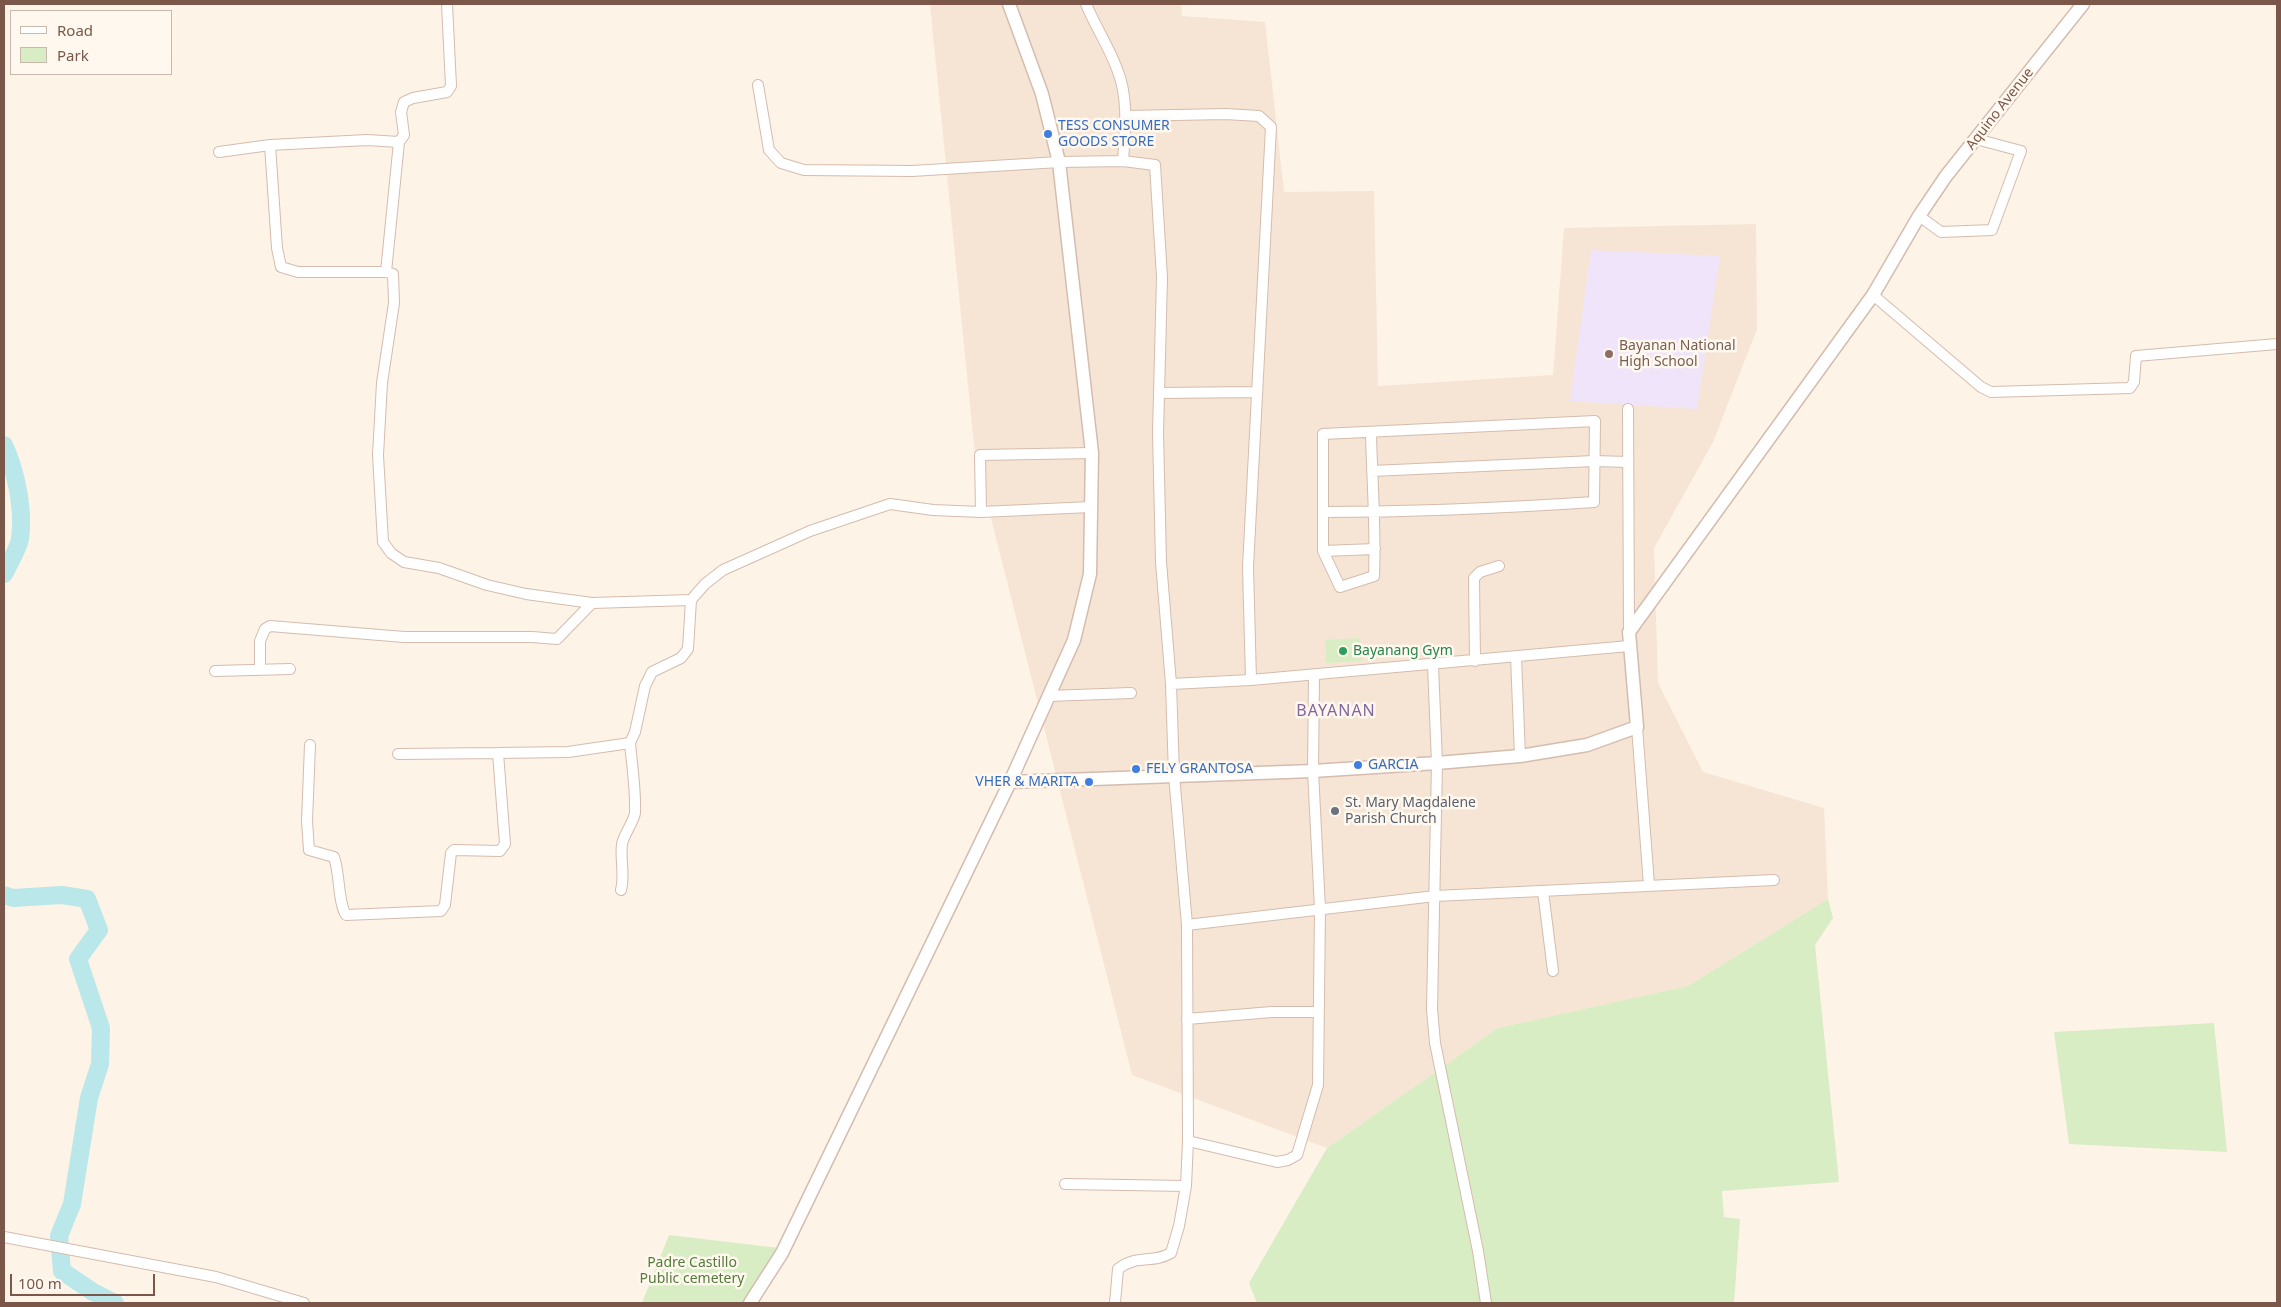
<!DOCTYPE html>
<html>
<head>
<meta charset="utf-8">
<style>
	body { margin:0 }
	#map { position:relative; width:2281px; height:1307px; overflow:hidden; background:#fef3e7; font-family:"Noto Sans",sans-serif }
	canvas { display:block }
	.frame { position:absolute; inset:0; border:5px solid #7b5749; pointer-events:none }
	.legend { position:absolute; left:10px; top:10px; width:162px; height:65px; box-sizing:border-box; background:#fff8ef; border:1px solid #cab8ad; margin:0; padding:6px 9px; list-style:none; font-size:15px; color:#7b5749 }
	.legend li { display:flex; align-items:center; gap:10px; height:25px }
	.legend b { width:25px; border:1px solid #cab8ad }
	.scale { position:absolute; left:10px; top:1274px; width:145px; height:22px; box-sizing:border-box; border:2px solid #7b5749; border-top:0; padding-left:6px; font-size:15px; line-height:18px; white-space:nowrap; color:#7b5749; -webkit-text-stroke:4px #fff8ef; paint-order:stroke }
</style>
</head>
<body>
<div id="map">
<canvas width="2281" height="1307"></canvas>
<div class="frame"></div>
<ul class="legend">
<li><b style="height:6px;background:#fff"></b>Road</li>
<li><b style="height:14px;background:#d8edc4"></b>Park</li>
</ul>
<div class="scale">100 m</div>
</div>
<script>
const context = document.querySelector('canvas').getContext('2d');
context.lineJoin = 'round';
function paint(path, color) { context.fillStyle = color; context.fill(path, 'evenodd'); }
function stroke(path, color, width, dash) { context.strokeStyle = color; context.lineWidth = width; context.lineCap = dash ? 'butt' : 'round'; context.setLineDash(dash || []); context.stroke(path); }
function drawText(font, color, halo, rows, align = 'center') {
  context.font = font + ' "Noto Sans",sans-serif'; context.lineWidth = 5; context.setLineDash([]); context.textBaseline = 'middle'; context.strokeStyle = halo; context.fillStyle = color; for (const [text, x, y, turn = 0] of rows) {
    context.save(); context.translate(x, y); context.rotate((+turn || 0) * Math.PI / 180); context.textAlign = isNaN(turn) ? turn : align; if (halo) context.strokeText(text, 0, 0); context.fillText(text, 0, 0); context.restore();
  }
}
const residential = new Path2D(`
	M930 4H1181L1182 16 1265 22 1284 192 1374 191 1378 386 1553 375 1564 228 1756 224 1757 329 1713 442 1654 548 1658 683 1703 772 1824 808 1828 899 1688 986 1498 1028 1327 1148 1132 1075 975 455Z`);
const education = new Path2D(`
	M1591 250 1720 256 1697 409 1570 401Z`);
const green = new Path2D(`
	M1360 638 1362 661 1326 663 1325 640Z
	M1828 899 1833 918 1815 945 1839 1182 1722 1191 1724 1217 1740 1219 1734 1303H1257L1249 1283 1327 1148 1498 1028 1688 986Z
	M2214 1023 2227 1152 2069 1144 2054 1032Z
	M669 1235 779 1248 743 1303H642Z`);
const river = new Path2D(`
	M4 445C16 471 24 509 20 539 18 550 9 563 4 574
	M4 895 13 898 62 895 87 899 99 930 78 959 101 1028 100 1064 89 1098 72 1204 59 1236 62 1271 93 1292 115 1303`);
const minor = new Path2D(`
	M1086 4C1095 26 1109 47 1117 69 1129 98 1125 131 1123 161L1155 165 1162 277 1158 433 1161 562 1171 684 1174 775 1187 925 1188 1141 1186 1186 1179 1226 1171 1253C1152 1264 1137 1254 1118 1269L1115 1303
	M758 85 769 150 781 163 804 170 912 171 1059 162 1123 161
	M1126 116 1225 114 1259 116 1271 127 1248 567 1251 680
	M270 145 367 140 399 142 404 135 401 112 404 102 413 98 447 92 451 86 447 4
	M219 152 270 145 277 248 281 267 298 272H386L393 274 394 303 382 383 378 455 383 542 391 553 404 562 439 568 487 585 526 594 592 603 691 600
	M1919 216 1941 232 1992 230 2021 151 1976 139
	M386 272 399 142
	M1873 295 1981 387 1991 392 2130 388 2134 382 2136 356 2277 344
	M1160 393 1257 392
	M1628 409 1629 632
	M1372 471 1594 461 1628 462
	M981 512 980 455 1092 453
	M1324 512C1414 512 1504 508 1594 502L1595 421 1323 434V551L1340 587 1374 576C1376 528 1372 480 1371 433
	M1323 551 1375 549
	M1516 657 1520 756
	M1475 661 1474 578 1480 572 1499 566
	M1433 665 1437 763 1432 1009 1435 1043 1478 1251 1486 1303
	M260 669V641L265 629 270 626 404 637H532L557 639 592 603
	M215 671 290 669
	M1171 684 1251 680 1629 646
	M1048 696 1131 693
	M1637 727 1649 885
	M310 745 307 821 309 850 334 857C340 874 338 903 346 915L441 911 445 905 451 853 454 850 500 851 505 844 498 753 568 752 630 743 635 732 645 686 652 672 681 658 688 649 691 600 705 584 723 570 810 531 890 504 933 510 981 512 1091 507
	M398 754 498 753
	M621 890C625 874 620 860 622 844 624 834 634 821 635 813 636 790 632 766 630 743
	M1543 891 1553 971
	M1187 925 1435 896 1774 880
	M1187 1019 1272 1012H1317
	M1188 1141 1277 1162 1288 1160 1297 1155 1318 1085 1320 909 1313 771 1314 675
	M1065 1184 1186 1186
	M4 1237 216 1277 304 1303`);
const tertiary = new Path2D(`
	M1010 782 1313 771 1437 763 1520 756 1587 745 1637 727 1629 632 1873 295 1919 216 1946 176 2083 4
	M750 1303 782 1253 1010 782 1074 640 1090 574 1092 453 1059 162 1042 94 1009 4`);
const markers = [
	[1048,134,5,"#3f7fe0"],
	[1609,354,5,"#8d6e63"],
	[1343,651,5,"#2e9e5b"],
	[1358,765,5,"#3f7fe0"],
	[1136,769,5,"#3f7fe0"],
	[1089,782,5,"#3f7fe0"],
	[1335,811,5,"#6b7280"]
];
const streetNames = [
	["Aquino Avenue",2000,109,-52]
];
const shopNames = [
	["TESS CONSUMER",1058,126],
	["GOODS STORE",1058,142],
	["GARCIA",1368,765],
	["FELY GRANTOSA",1146,769],
	["VHER & MARITA",1079,782,"right"]
];
const educationNames = [
	["Bayanan National",1619,346],
	["High School",1619,362]
];
const leisureNames = [
	["Bayanang Gym",1353,651]
];
const worshipNames = [
	["St. Mary Magdalene",1345,803],
	["Parish Church",1345,819]
];
const parkNames = [
	["Padre Castillo",692,1263],
	["Public cemetery",692,1279]
];
const quarterNames = [
	["BAYANAN",1336,711]
];
paint(residential, '#f6e5d5');
paint(education, '#f0e4fb');
paint(green, '#d8edc4');
stroke(river, '#b9e7ea', 18);
stroke(minor, '#d4bcae', 12);
stroke(tertiary, '#d4bcae', 15);
stroke(minor, '#fff', 10);
stroke(tertiary, '#fff', 12);
for (const [x, y, r, color] of markers) { const dot = new Path2D(); dot.arc(x, y, r, 0, 2 * Math.PI); context.fillStyle = color; context.fill(dot); stroke(dot, '#fff8ef', 2); }
drawText('14px', '#7b5749', '#fff8ef', streetNames);
drawText('14px', '#366cbe', '#fff8ef', shopNames, 'left');
drawText('14px', '#785e54', '#fff8ef', educationNames, 'left');
drawText('14px', '#27864d', '#fff8ef', leisureNames, 'left');
drawText('14px', '#5b616d', '#fff8ef', worshipNames, 'left');
drawText('14px', '#547b3c', '#fff8ef', parkNames);
context.letterSpacing = '1px';
drawText('16px', '#86649e', '#fff8ef', quarterNames);
context.letterSpacing = '0px';
</script>
</body>
</html>
